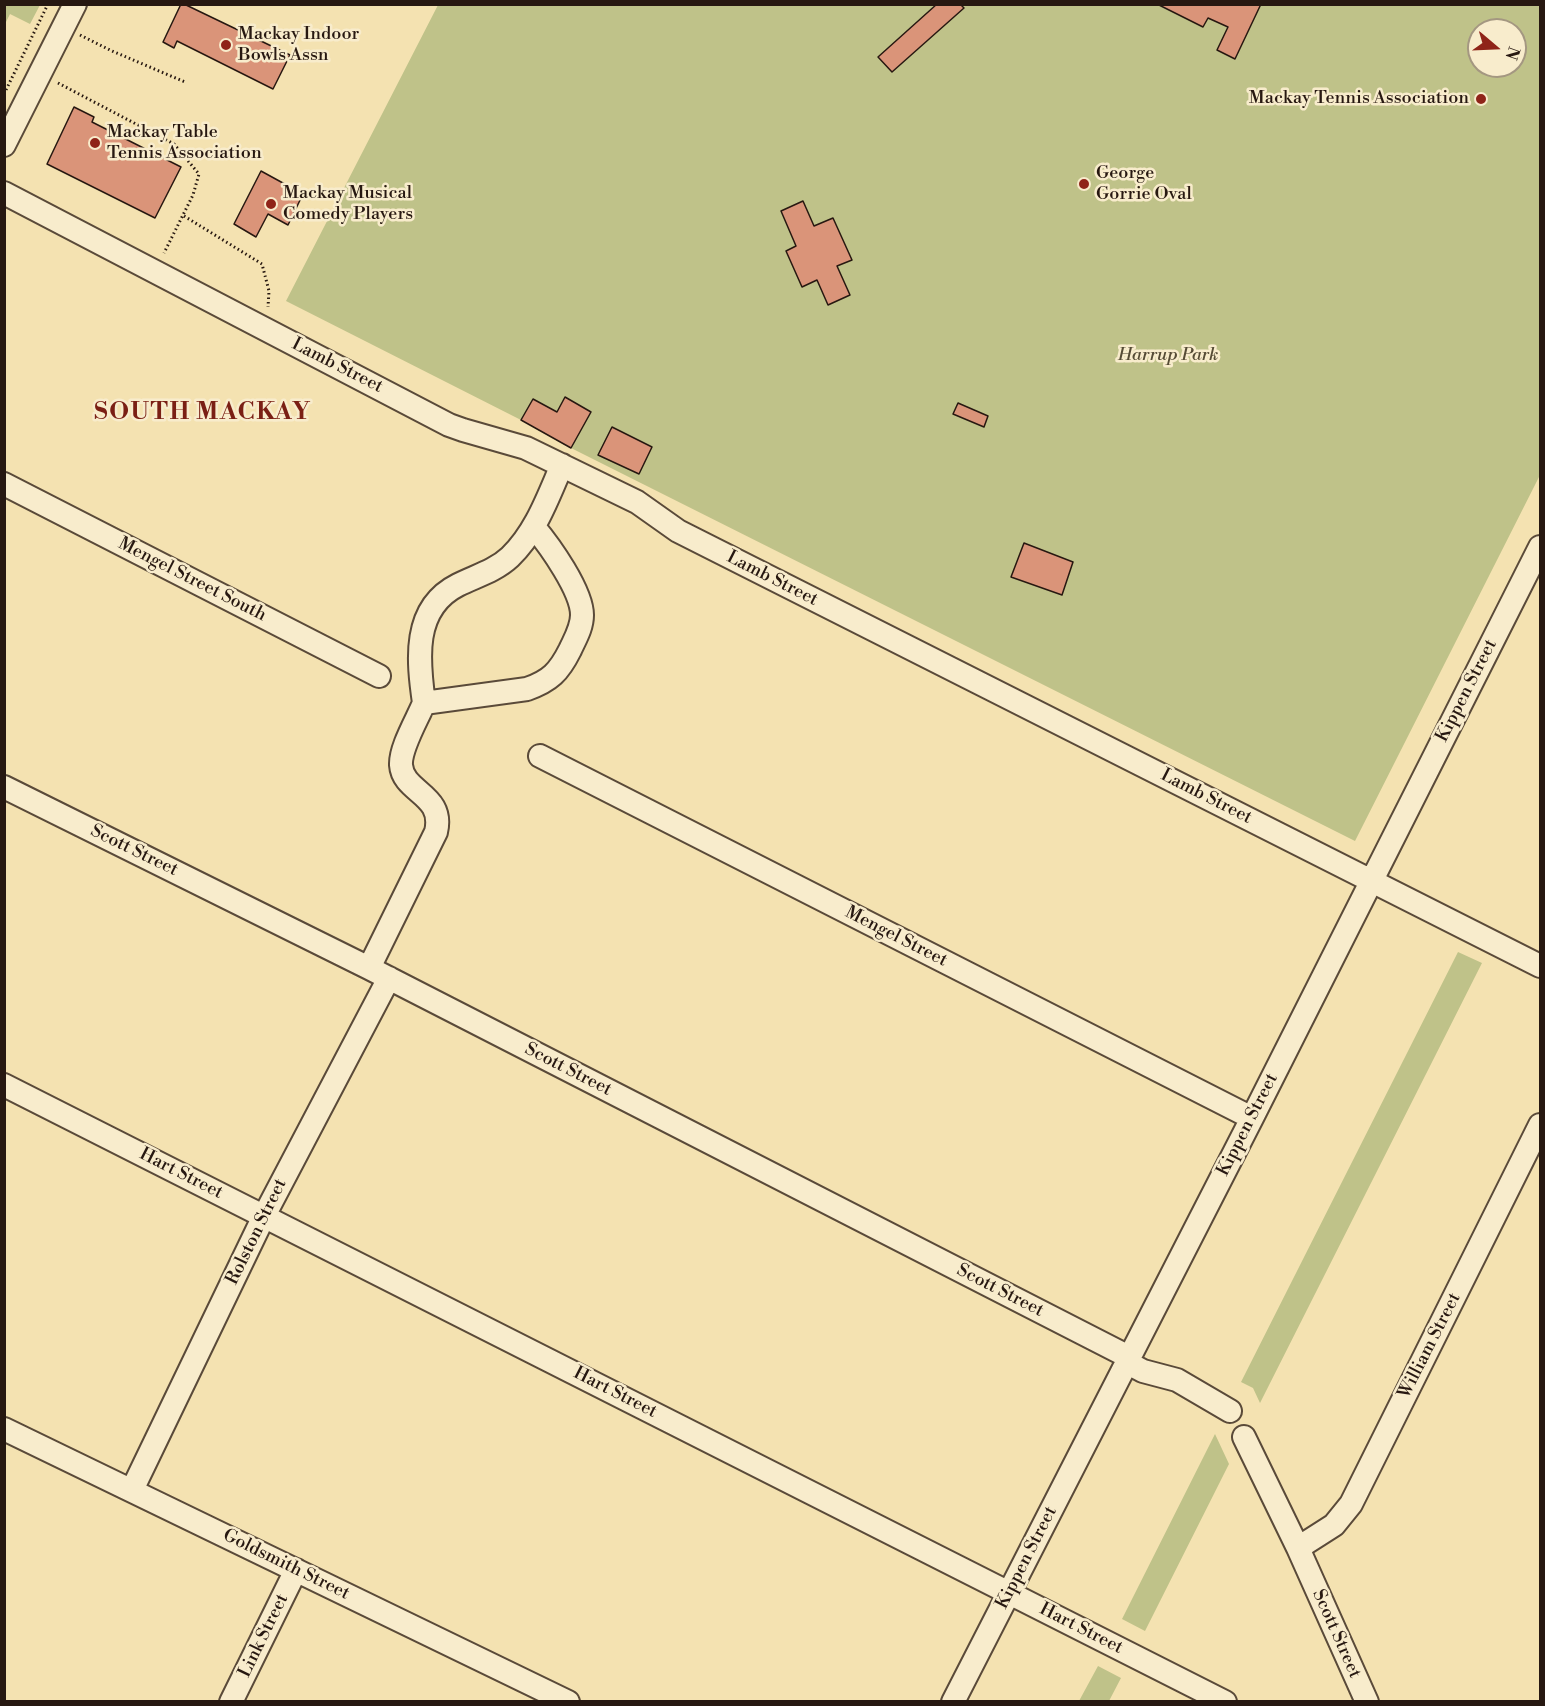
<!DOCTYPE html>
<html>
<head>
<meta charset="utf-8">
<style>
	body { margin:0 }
	#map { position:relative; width:1545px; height:1706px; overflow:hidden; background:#f4e2b1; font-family:"Libre Bodoni",serif }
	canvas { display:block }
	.frame { position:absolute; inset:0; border:6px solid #271811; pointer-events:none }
	.north { position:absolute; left:1467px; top:18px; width:60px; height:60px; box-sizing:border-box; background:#f8eccc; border:2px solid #a49781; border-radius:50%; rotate:109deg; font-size:16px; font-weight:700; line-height:24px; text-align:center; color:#271811 }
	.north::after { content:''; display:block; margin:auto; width:21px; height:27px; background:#8f2418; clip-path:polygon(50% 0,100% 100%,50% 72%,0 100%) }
</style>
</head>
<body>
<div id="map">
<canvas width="1545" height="1706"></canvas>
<div class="frame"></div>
<div class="north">N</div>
</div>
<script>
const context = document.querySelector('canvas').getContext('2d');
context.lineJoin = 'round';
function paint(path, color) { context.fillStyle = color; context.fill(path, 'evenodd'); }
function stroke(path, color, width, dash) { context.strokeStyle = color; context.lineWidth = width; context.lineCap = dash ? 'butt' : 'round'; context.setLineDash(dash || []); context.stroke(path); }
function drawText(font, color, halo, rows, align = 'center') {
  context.font = font + ' "Libre Bodoni",serif'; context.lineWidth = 5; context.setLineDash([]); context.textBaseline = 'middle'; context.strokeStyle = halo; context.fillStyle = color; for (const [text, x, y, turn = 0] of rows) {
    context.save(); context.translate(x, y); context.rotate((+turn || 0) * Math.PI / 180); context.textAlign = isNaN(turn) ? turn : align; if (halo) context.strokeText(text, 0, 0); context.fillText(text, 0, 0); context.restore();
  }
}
const green = new Path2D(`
	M5 4H40V5L30 24 10 14 5 24Z
	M438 5H1540V475L1355 841 571 448 521 420 286 301ZM1479 30H1515V66H1479Z
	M1458 952 1482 963 1260 1403 1253 1388 1241 1382Z
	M1215 1434 1229 1464 1145 1631 1122 1619Z
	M1098 1666 1121 1678 1109 1701H1079Z`);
const building = new Path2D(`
	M181 4H184L290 55 273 89 177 41 174 48 163 42Z
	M937 4H960L964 8 892 72 878 57Z
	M1157 4H1261L1235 59 1217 50 1228 27 1208 18 1203 27Z
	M74 107 94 117 92 122 181 167 155 218 47 164Z
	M261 171 303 194 288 225 268 214 256 237 234 224Z
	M803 201 814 226 833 218 852 260 837 266 850 295 828 305 817 280 802 287 786 251 796 246 781 211Z
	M565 397 591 412 571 448 521 420 533 399 557 412Z
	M958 403 988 416 984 427 953 414Z
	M612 427 652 447 639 474 598 455Z
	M1024 543 1073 562 1062 595 1011 577Z`);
const path = new Path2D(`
	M80 35 112 51 185 82
	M58 83 174 144 199 174 193 195 164 253
	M4 94 48 4
	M184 216 262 264 269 291 268 307`);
const minor = new Path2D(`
	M4 145 75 4
	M4 193 449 425 463 430 526 448 637 502 678 531 1540 966
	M4 484 379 676
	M534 527C550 546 582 591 582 615 582 628 575 639 570 650 559 672 550 681 527 689L424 703C418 661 412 608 458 585 476 576 495 571 510 557 536 532 548 497 562 465
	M540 756 1252 1118
	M4 787 369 968 1129 1357
	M369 968 436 832C445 794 403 793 401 765 400 748 417 720 424 703
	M4 1085 1225 1702
	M1126 1362 1143 1371 1177 1380 1230 1411
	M4 1429 568 1702
	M1244 1437 1298 1548 1367 1702
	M132 1490 264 1216 389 978
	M1298 1548 1334 1525 1351 1504 1540 1125
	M231 1702 296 1570
	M953 1702 1252 1118 1540 547`);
const markers = [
	[226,45,6,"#8f2418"],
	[1481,99,6,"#8f2418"],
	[95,143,6,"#8f2418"],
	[1084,184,6,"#8f2418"],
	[271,204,6,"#8f2418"]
];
const poiNames = [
	["Mackay Indoor",238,35],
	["Bowls Assn",238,56],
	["Mackay Tennis Association",1469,99,"right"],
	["Mackay Table",107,133],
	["Tennis Association",107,154],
	["George",1096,174],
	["Gorrie Oval",1096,195],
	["Mackay Musical",283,194],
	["Comedy Players",283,215]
];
const parkNames = [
	["Harrup Park",1168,356]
];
const streetNames = [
	["Lamb Street",337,366,27],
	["Lamb Street",772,579,27],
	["Mengel Street South",192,580,27],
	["Kippen Street",1467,691,-63],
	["Lamb Street",1206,797,27],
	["Scott Street",134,851,26],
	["Mengel Street",896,937,27],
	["Scott Street",568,1070,27],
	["Kippen Street",1248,1125,-63],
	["Hart Street",181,1174,27],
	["Rolston Street",257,1232,-64],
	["Scott Street",1000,1291,27],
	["William Street",1430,1346,-63],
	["Hart Street",615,1393,27],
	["Kippen Street",1027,1558,-63],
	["Goldsmith Street",286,1565,26],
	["Hart Street",1081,1629,27],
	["Scott Street",1336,1634,66],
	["Link Street",264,1636,-64]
];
const districtNames = [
	["SOUTH MACKAY",203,413]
];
paint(green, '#bfc289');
paint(building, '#da9479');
stroke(building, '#271811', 1.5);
stroke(minor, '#5a4a39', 26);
stroke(path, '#271811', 3, [1.5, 3]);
stroke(minor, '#f8eccc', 22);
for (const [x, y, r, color] of markers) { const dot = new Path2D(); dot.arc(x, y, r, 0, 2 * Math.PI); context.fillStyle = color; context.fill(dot); stroke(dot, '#f8eccc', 2); }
drawText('18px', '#271811', '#f8eccc', poiNames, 'left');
drawText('italic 18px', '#554b35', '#f8eccc', parkNames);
drawText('18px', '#271811', '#f8eccc', streetNames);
context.letterSpacing = '1.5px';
drawText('bold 24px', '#7a1f14', '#f8eccc', districtNames);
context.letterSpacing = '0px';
</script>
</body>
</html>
